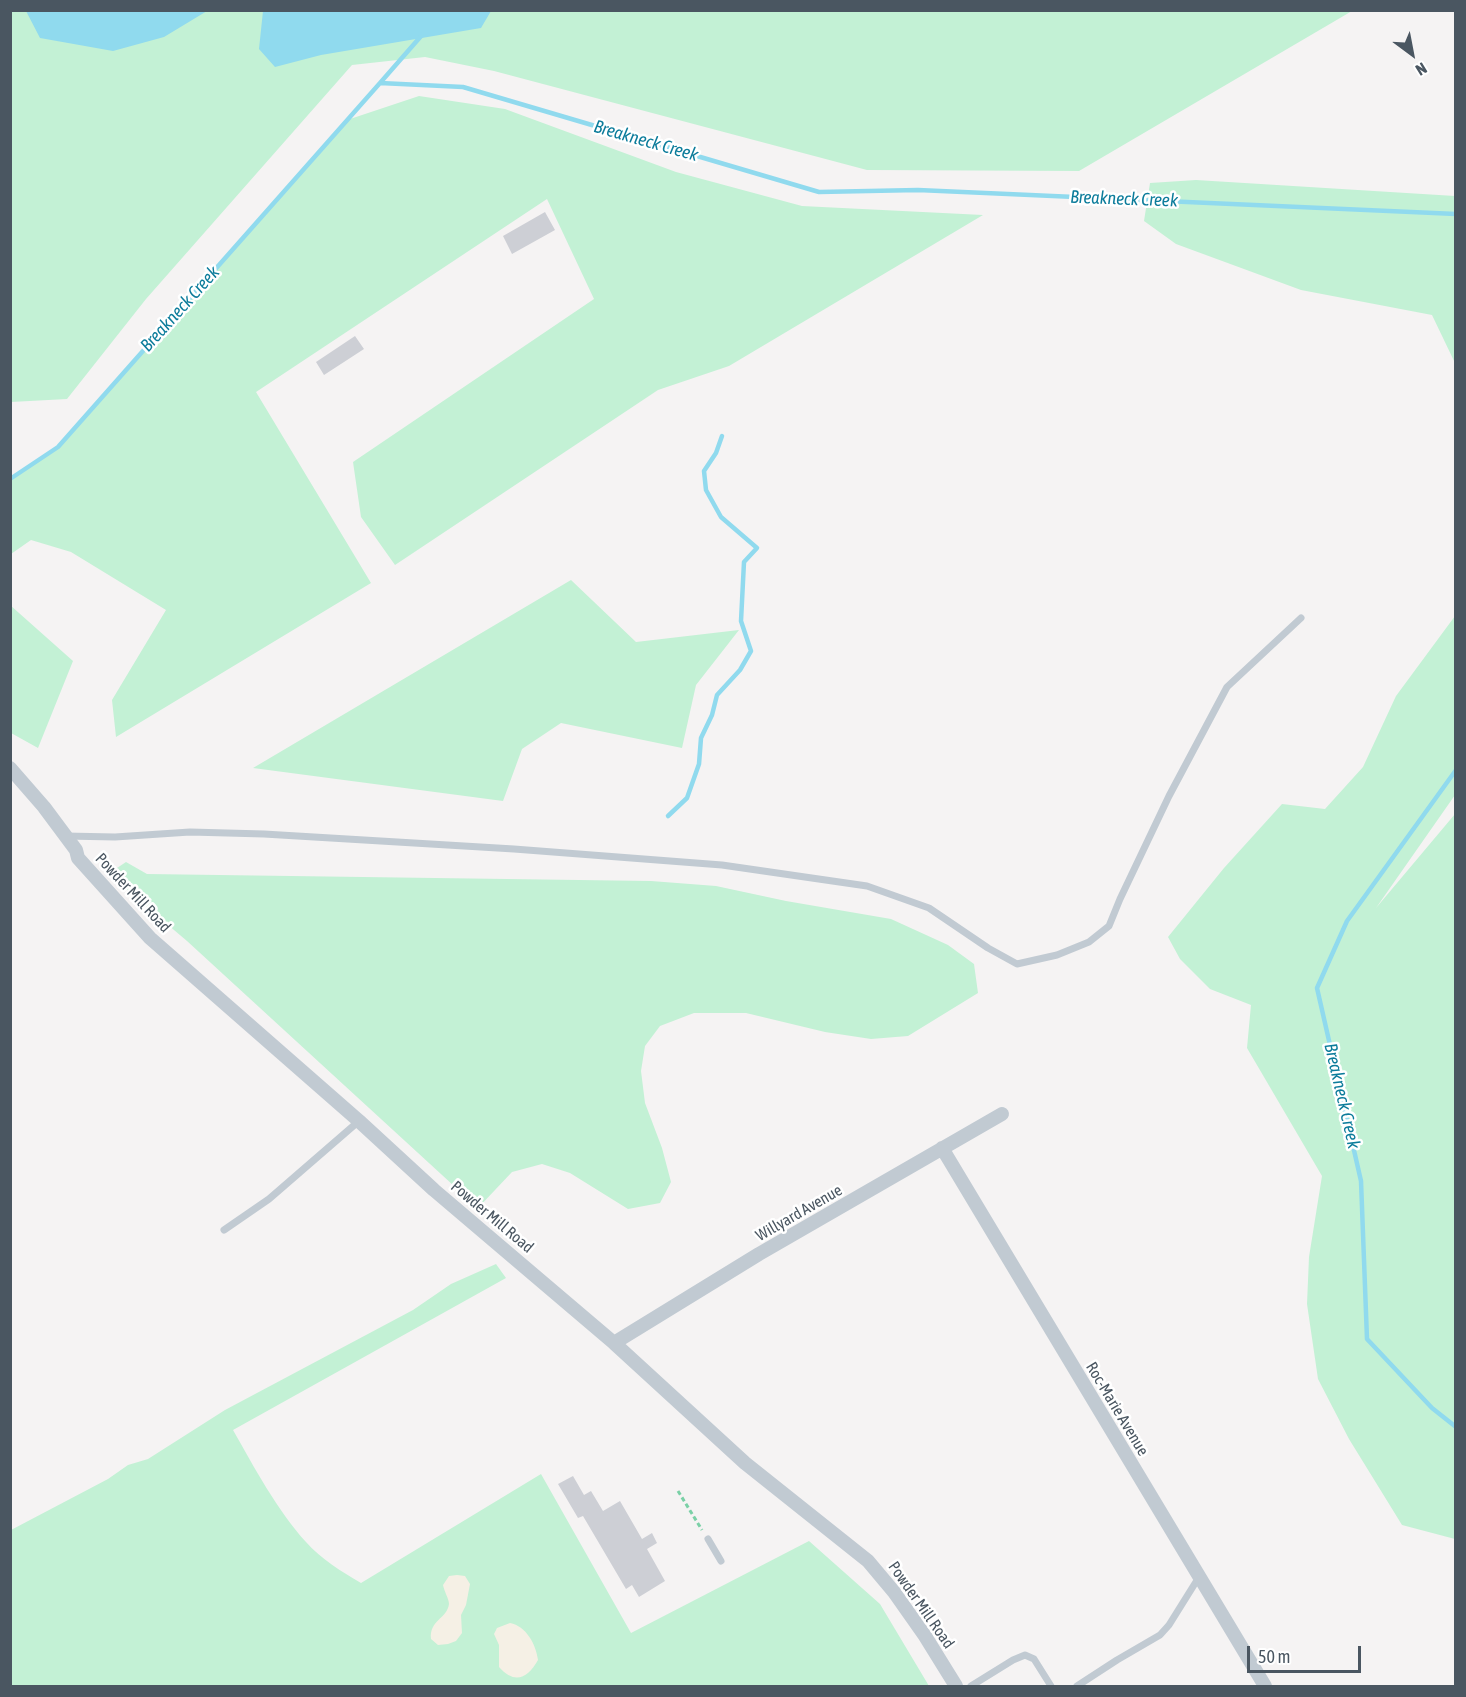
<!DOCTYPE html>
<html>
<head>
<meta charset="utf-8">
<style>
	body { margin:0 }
	#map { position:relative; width:1466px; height:1697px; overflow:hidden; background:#f5f3f3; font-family:"Asap Condensed",sans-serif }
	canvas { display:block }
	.frame { position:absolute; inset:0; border:12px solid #4a5661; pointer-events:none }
	.north { position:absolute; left:1382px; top:24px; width:60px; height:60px; -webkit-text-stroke:4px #fff; paint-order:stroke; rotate:148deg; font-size:16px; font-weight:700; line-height:24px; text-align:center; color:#4a5661 }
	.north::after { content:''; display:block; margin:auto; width:21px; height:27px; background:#4a5661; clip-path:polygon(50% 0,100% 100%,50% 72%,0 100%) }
	.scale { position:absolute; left:1247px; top:1646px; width:114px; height:27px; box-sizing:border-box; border:3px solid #4a5661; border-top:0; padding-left:8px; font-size:18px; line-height:21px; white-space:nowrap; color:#4a5661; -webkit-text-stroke:4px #fff; paint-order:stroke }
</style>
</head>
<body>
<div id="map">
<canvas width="1466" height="1697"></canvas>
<div class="frame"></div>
<div class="north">N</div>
<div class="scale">50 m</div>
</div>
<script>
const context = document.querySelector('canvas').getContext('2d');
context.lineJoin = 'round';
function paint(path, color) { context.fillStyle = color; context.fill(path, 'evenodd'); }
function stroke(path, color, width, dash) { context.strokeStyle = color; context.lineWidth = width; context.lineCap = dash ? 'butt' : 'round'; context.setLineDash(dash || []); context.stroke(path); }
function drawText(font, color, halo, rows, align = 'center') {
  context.font = font + ' "Asap Condensed",sans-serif'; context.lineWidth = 5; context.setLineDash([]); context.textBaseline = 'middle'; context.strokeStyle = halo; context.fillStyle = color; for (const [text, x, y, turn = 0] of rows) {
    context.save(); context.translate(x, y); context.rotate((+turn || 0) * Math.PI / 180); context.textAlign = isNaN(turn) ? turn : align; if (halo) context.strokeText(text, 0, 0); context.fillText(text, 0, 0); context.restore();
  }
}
const green = new Path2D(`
	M10 11H1352L1079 171 867 170 494 71 425 57 352 65 146 299 67 399 11 402Z
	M419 96 505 109 676 172 802 206 983 215 729 366 658 390 395 565 361 517 353 462 594 299 547 199 256 392 371 583 116 737 112 700 166 610 71 552 31 540 11 554V479L58 447 347 120Z
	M1196 180 1455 196V363L1432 315 1301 290 1176 244 1144 221 1150 183Z
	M571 580 636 642 739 630 696 685 682 748 561 723 522 749 503 801 253 768Z
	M10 605 73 661 38 748 11 733Z
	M1455 616V795L1376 908 1455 814V1539L1402 1525 1349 1439 1318 1379 1307 1304 1309 1257 1322 1176 1247 1048 1251 1005 1210 989 1180 959 1168 937 1224 868 1282 804 1325 809 1363 767 1396 696Z
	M126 862 147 874 651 881 716 886 786 901 891 919 948 945 974 964 978 993 908 1036 871 1039 825 1032 746 1013H694L660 1026 645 1046 641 1071 645 1103 662 1148 671 1182 660 1203 628 1209 570 1173 542 1164 512 1172 478 1208 187 941 116 881 114 870Z
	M496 1264 506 1278 233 1430C254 1467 277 1510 306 1542 321 1559 342 1572 361 1583L541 1474 631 1633 809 1541 880 1604 929 1686H11V1530L108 1479 128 1465 148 1459 225 1410 413 1310 451 1284Z`);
const sand = new Path2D(`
	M457 1575 465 1576 470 1584 466 1605 461 1615 462 1633 456 1641 448 1644 438 1645 431 1639C429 1620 447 1619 449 1604 449 1599 444 1591 443 1585L449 1576Z
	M510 1623C526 1626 536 1644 538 1660 528 1678 515 1685 499 1667V1645L494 1634 497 1628Z`);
const water = new Path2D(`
	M26 11H207L164 37 113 51 40 38Z
	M263 11V10L491 11 481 28 321 55 275 67 259 49Z`);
const stream = new Path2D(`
	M380 83 422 35
	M10 479 58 447 380 83 463 87 819 192 918 190 1456 214
	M1456 770 1347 921 1317 988 1361 1181 1367 1339 1432 1408 1456 1427
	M668 816 687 798 699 764 701 738 712 715 717 695 740 670 751 651 741 621 744 562 757 548 721 517 706 490 704 471 716 453 722 436`);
const building = new Path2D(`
	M545 212 555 230 512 254 503 236Z
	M355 336 364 349 324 375 316 362Z
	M573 1476 584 1495 591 1491 603 1511 620 1501 642 1539 652 1533 657 1543 647 1549 665 1581 639 1597 632 1585 626 1589 583 1516 578 1518 558 1484Z`);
const path = new Path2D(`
	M678 1491 702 1530`);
const service = new Path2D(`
	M65 836 115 837 190 832 264 834 514 849 722 865 867 886 929 908 988 948 1017 964 1057 955 1089 942 1109 926 1120 899 1169 796 1227 687 1301 618
	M224 1230 269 1199 359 1121
	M708 1539 721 1561
	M971 1686 1013 1660 1025 1655 1034 1659 1051 1686
	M1077 1686 1117 1660 1160 1635 1169 1625 1199 1577`);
const minor = new Path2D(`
	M10 768 44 807 76 850 78 858 150 938 359 1121 434 1190 614 1343 745 1463 868 1561 894 1592 925 1636 956 1686
	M942 1148 1265 1686
	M614 1343 759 1254 1002 1114`);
const streetNames = [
	["Powder Mill Road",133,893,47],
	["Willyard Avenue",799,1213,-30],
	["Powder Mill Road",492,1217,40],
	["Roc-Marie Avenue",1117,1409,59],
	["Powder Mill Road",921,1605,55]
];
const waterNames = [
	["Breakneck Creek",646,141,16],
	["Breakneck Creek",1124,199,2],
	["Breakneck Creek",180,309,-48],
	["Breakneck Creek",1342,1096,77]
];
paint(green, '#c3f1d5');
paint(sand, '#f5f0e5');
paint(water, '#90daee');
stroke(stream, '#90daee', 4.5);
paint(building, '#cdcfd5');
stroke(path, '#7ad0a6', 3, [4.5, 3]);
stroke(service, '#c1cad2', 7);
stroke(minor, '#c1cad2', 14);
drawText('16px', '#4a5661', '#fff', streetNames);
drawText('italic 18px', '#0c7c9b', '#fff', waterNames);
</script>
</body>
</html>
